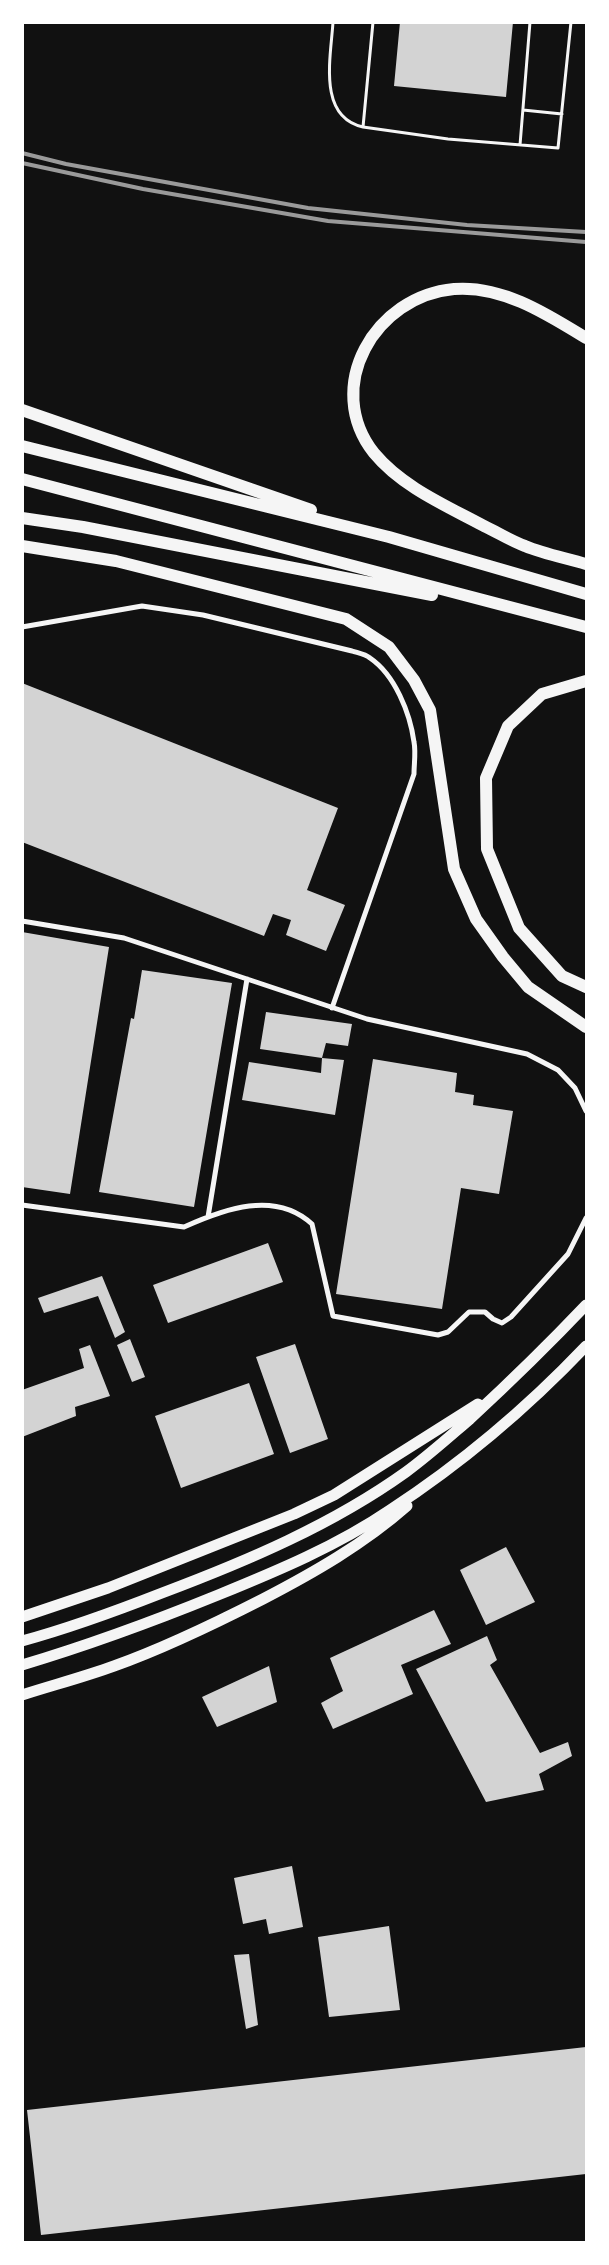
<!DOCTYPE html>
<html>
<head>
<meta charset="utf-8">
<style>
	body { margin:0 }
	#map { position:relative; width:609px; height:2265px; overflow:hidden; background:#111; font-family:Helvetica,sans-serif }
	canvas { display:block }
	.frame { position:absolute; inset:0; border:24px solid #fff; pointer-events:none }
</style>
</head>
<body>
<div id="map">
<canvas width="609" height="2265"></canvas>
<div class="frame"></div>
</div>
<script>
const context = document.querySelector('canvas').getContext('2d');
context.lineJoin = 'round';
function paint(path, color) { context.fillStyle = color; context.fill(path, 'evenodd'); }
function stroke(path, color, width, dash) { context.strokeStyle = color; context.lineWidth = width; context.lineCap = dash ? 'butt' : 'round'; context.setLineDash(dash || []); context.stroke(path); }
const building = new Path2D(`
	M400 22H513L506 97 394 86Z
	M22 683 338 808 307 890 345 905 326 951 286 935 291 920 273 914 264 936 22 842Z
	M22 932 109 947 70 1194 22 1187Z
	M142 970 232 983 194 1207 99 1192 131 1018 134 1019Z
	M266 1012 352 1024 348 1046 326 1043 322 1058 260 1049Z
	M322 1058 344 1060 335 1115 242 1100 249 1062 321 1073Z
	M373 1059 457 1073 455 1092 474 1095 473 1105 513 1111 499 1194 461 1188 442 1309 336 1294Z
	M268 1243 283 1282 168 1323 153 1285Z
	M102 1276 125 1332 115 1338 98 1296 44 1313 38 1298Z
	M130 1339 145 1377 132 1382 117 1345Z
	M295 1344 328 1439 290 1453 256 1357Z
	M90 1345 110 1396 75 1407 76 1416 22 1437V1390L84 1368 79 1349Z
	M249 1383 274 1454 181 1488 155 1416Z
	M506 1547 535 1602 486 1625 460 1570Z
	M434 1610 451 1644 401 1665 413 1694 333 1729 321 1703 343 1691 330 1658Z
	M487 1636 497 1660 490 1665 540 1753 568 1742 572 1756 539 1774 544 1790 486 1802 416 1669Z
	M269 1666 277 1702 217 1727 202 1697Z
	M292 1866 303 1927 269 1934 266 1919 243 1924 234 1878Z
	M389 1926 400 2010 329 2017 318 1937Z
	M249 1954 258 2025 246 2029 234 1955Z
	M586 2047V2174L41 2235 27 2110Z`);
const service = new Path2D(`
	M333 22C331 56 317 117 363 127
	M373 22 363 127 448 139 558 148 571 22
	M523 110 562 114
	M520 145 530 22`);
const minor = new Path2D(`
	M22 627 142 606 203 615 352 651C358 653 365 654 370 658 395 675 410 713 414 742 416 752 414 764 414 774L332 1008
	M22 921 124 938 367 1019 527 1054 558 1070 575 1088 586 1111
	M22 1205 184 1227C224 1209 275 1190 312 1224L333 1316 438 1335 448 1332 469 1312H485L493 1319 502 1323 511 1317 568 1254 586 1218
	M208 1217 247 979`);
const trunk = new Path2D(`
	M22 1617 108 1588 294 1514 334 1495 478 1404
	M22 1641C70 1628 116 1611 162 1593 247 1561 332 1525 406 1472 428 1456 449 1437 470 1419 510 1382 549 1344 586 1305
	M22 1665C89 1645 154 1621 218 1595 277 1571 337 1546 390 1510 462 1463 527 1408 586 1346
	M22 1695C53 1685 84 1677 114 1666 165 1648 214 1624 263 1599 313 1573 364 1544 407 1506`);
const motorway = new Path2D(`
	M586 338C547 314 502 285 454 289 375 296 322 387 374 453 402 487 447 506 484 526 497 532 511 541 525 546 544 554 566 558 586 564
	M22 410 311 510
	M22 446 389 537 586 594
	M22 479 586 627
	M22 518 83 527 432 595
	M22 546 116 561 346 619 389 647 414 680 430 710 454 869 476 919 503 957 528 987 586 1027
	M586 681 542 694 508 726 486 778 487 849 519 928 562 976 586 987`);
const rail = new Path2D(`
	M22 153 66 164 308 208 467 225 586 232
	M22 163 143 189 328 221 586 242`);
paint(building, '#d3d3d3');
stroke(service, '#f5f5f5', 3);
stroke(minor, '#f5f5f5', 5);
stroke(trunk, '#f5f5f5', 11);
stroke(motorway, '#f5f5f5', 12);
stroke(rail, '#9a9a9a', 4);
</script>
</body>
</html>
